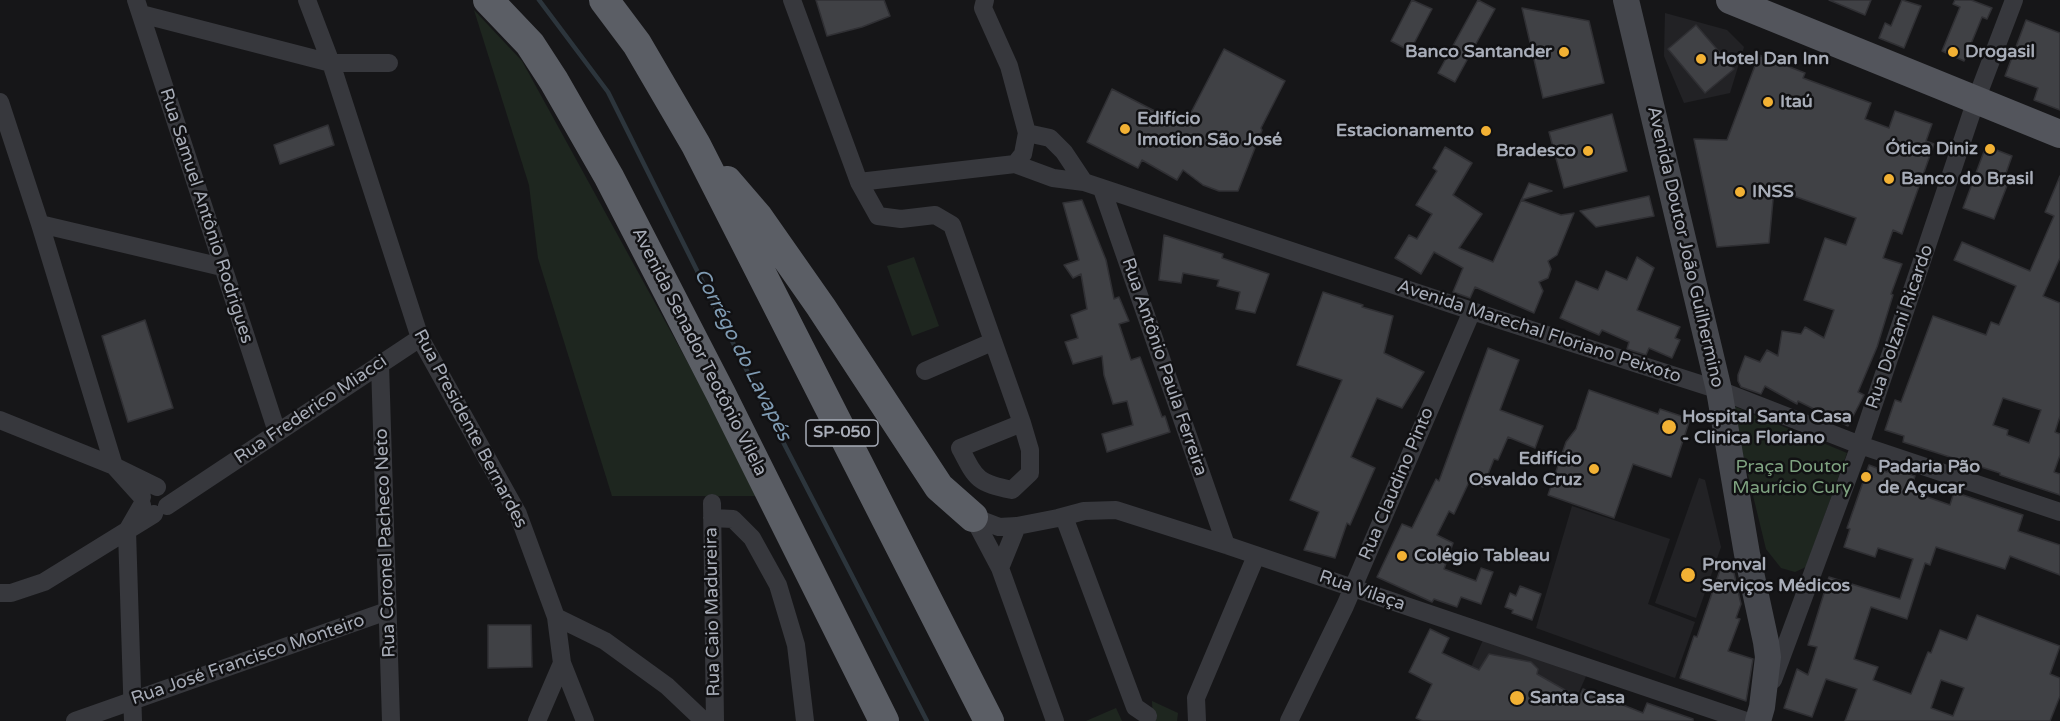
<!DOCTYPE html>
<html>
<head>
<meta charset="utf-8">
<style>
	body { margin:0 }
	canvas { display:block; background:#161618 }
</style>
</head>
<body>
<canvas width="2060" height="721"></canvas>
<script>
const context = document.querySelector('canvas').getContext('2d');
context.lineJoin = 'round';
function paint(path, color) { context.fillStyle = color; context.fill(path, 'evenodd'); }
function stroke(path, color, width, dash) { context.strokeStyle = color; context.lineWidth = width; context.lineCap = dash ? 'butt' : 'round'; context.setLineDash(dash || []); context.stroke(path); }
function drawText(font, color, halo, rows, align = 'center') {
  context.font = font + ' "Varela Round",sans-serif'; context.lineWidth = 5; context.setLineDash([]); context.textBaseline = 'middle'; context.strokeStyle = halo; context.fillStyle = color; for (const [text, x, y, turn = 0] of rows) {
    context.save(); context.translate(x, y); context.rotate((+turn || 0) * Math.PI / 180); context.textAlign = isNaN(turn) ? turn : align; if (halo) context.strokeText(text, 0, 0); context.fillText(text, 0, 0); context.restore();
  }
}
const built = new Path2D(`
	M1665 13 1727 30 1744 47 1730 93 1684 103 1664 56Z
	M1699 478 1705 480 1721 547 1696 618 1655 603Z
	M1572 506 1670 539 1648 604 1695 622 1675 678 1536 628Z
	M1483 640 1587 674 1566 721H1447Z`);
const green = new Path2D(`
	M474 10 522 61 749 474 758 496H612L538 258 529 185Z
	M914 257 939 326 912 336 887 266Z
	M1731 405 1847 453 1806 567 1795 572 1781 568 1766 549Z
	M1152 701 1178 713 1177 721H1153Z
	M1116 708 1122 721H1086Z`);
const stream = new Path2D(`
	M539 0 608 92 764 405 927 721`);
const building = new Path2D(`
	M816 0H884L890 16 862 27 827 36Z
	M1412 0 1432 9 1410 51 1391 41Z
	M1478 0 1495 9 1455 82 1438 73Z
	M1829 0H1871L1865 15Z
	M1902 0 1921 6 1904 48 1879 38 1885 23 1891 26Z
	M1955 0H1971L1992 8 1987 19 1982 17 1964 61 1942 51 1960 7 1953 4Z
	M1522 8 1589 21 1604 83 1543 98Z
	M2026 20 2060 33V110L2034 100 2038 88 2005 76Z
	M1696 25 1734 69 1705 93 1668 49Z
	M1224 49 1285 81 1261 128 1262 130 1238 191H1219L1203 185 1183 170 1177 180 1142 160 1138 168 1087 142 1112 89 1184 126Z
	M1759 55 1805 73 1803 78 1871 103 1865 119 1889 128 1895 111 1932 124 1926 141 1934 144 1902 234 1893 230 1883 258 1902 264 1891 294 1893 295 1877 347 1858 392 1864 395 1848 426 1798 401 1797 404 1765 386 1761 394 1741 387 1738 381V375L1745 356 1760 362 1767 350 1778 356 1782 331 1801 334 1805 327 1824 338 1834 310 1804 300 1825 238 1846 245 1856 218 1774 189 1769 243 1717 247 1694 139 1727 140Z
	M1612 114 1627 171 1564 188 1549 132Z
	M328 125 334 145 280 164 274 145Z
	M1986 146 2012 156 2005 176 2010 178 1994 219 1963 208Z
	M1445 147 1472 163 1453 195 1482 214 1459 248 1493 262 1529 183 1552 191 1521 200 1561 215 1574 213 1557 255 1548 261 1551 269 1548 278 1539 282 1543 291 1534 313 1475 287 1470 298 1453 292 1463 268 1434 252 1421 274 1395 258 1409 235 1417 239 1432 214 1416 205 1437 171 1433 168Z
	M2060 176V258L2043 296 2060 303V416L2055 432 2060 434V455L2054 472 2060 474V495L2000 475V473L1903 442 1904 436 1885 430 1895 400 1901 402 1933 316 1986 335 1991 322 1999 325 2016 286 1954 260 1962 242 2030 271 2054 216 2045 212ZM2003 398 2041 410 2029 443 2007 435 2008 430 1993 425Z
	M1649 196 1654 216 1596 227 1580 211Z
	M1082 200 1106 260 1114 299 1119 297 1129 321 1119 324 1131 360 1140 357 1162 417 1165 416 1170 432 1107 452 1102 434 1133 425 1127 401 1113 404 1104 375 1102 356 1073 364 1065 342 1078 338 1071 315 1087 309 1081 274 1073 278 1064 265 1079 260 1063 203Z
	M1164 235 1223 254 1222 258 1269 274 1255 313 1236 309 1240 292 1217 286 1219 280 1183 273 1181 283 1159 280Z
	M1637 257 1654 268 1637 310 1680 327 1675 338 1680 340 1672 358 1649 348 1646 355 1627 349 1629 342 1602 330 1599 335 1560 318 1576 281 1598 290 1606 271 1627 280Z
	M1323 292 1363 305 1362 307 1393 316 1384 353 1424 372 1402 408 1377 398 1351 457 1375 468 1350 525 1347 523 1335 558 1304 550 1319 512 1290 500 1342 380 1297 365Z
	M145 320 173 408 128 422 102 336Z
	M1488 348 1519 360 1500 410 1543 426 1535 448 1508 437 1498 460 1494 459 1483 487 1469 482 1454 514 1449 511 1437 535 1453 543 1444 569 1476 581 1481 568 1493 572 1481 604 1461 597 1457 607 1434 599 1432 602 1377 577 1402 524 1412 528 1436 479 1439 481Z
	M1589 390 1658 414 1660 409 1690 419 1671 477 1633 464 1614 518 1548 495 1566 442 1576 429Z
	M1869 465 1887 472 1889 467 1915 476 1910 491 1950 505 1954 492 2023 515 2018 531 2060 545V575L2010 556 2005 569 1936 547 1930 565 1925 563 1907 619 1871 607 1854 659 1878 667 1873 680 1911 694 1928 652 1931 653 1940 630 1967 640 1977 615 2060 646 2050 674 2060 678V696L2050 721H1845L1857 689 1826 679 1812 717 1784 708 1797 669 1808 675 1817 647 1808 645 1829 577 1900 599 1913 559 1878 548 1875 557 1844 547 1850 529 1847 528ZM1941 680 1964 688 1953 716 1931 708Z
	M1721 567 1734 573 1741 604 1736 618 1740 619 1728 651 1753 659 1746 701 1680 678 1694 636 1697 637Z
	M1520 586 1541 594 1532 620 1512 613 1513 610 1505 607 1510 593 1516 596Z
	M488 625H531L532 667 488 668Z
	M1430 629 1449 638 1442 653 1479 670 1489 654 1531 662 1538 669 1537 674 1579 698 1583 689 1643 713 1647 703 1693 719V721H1423L1416 718 1432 684 1409 672Z`);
const minor = new Path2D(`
	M136 0 277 432
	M307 0 331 63 420 338 518 514 556 617 562 663 585 721
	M792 0 859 182 878 216 901 219 935 215 952 225 1022 423 1030 450V473L1012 490C977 483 976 479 960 448L1022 423
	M985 0 983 8 1009 66 1027 133 1023 154 1015 164
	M141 14 331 63H389
	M0 102 40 224 114 466 142 497
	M859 182 1015 164 1053 178 1084 182 1064 152 1050 138 1027 133
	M1084 182 1472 311 1719 390 1860 445 2060 512
	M1102 189 1226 545
	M40 224 222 267
	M380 364 391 721
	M925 371 992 342
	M0 420 114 466 157 487
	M712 503 715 721
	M167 506 420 338
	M973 517 999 527 1017 526 1058 518 1084 511 1116 510 1226 545 1746 721
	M973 517 1000 568 1055 721
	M1064 517 1135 707 1148 716
	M712 518 733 519 752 538 778 585 796 645 805 721
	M1000 568 1017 526
	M0 593H11L44 582 154 514
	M556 617 605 641 667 686 704 721
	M1773 680 1860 445 1976 100 2014 0
	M75 721 387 611
	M133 721 127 531 142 505
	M537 721 562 663
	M1197 721 1196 698 1256 556
	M1289 721 1345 606 1472 311`);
const secondary = new Path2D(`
	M1626 0 1719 390 1747 554 1766 642 1768 657 1762 707 1758 721`);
const primary = new Path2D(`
	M1730 0 2060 134`);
const trunk = new Path2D(`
	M488 0 530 44 554 81 609 177 721 394 884 721
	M604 0 637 44 696 145 989 721
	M727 181 758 217 821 307 939 487 973 517`);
const markers = [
	[1564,52,6,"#f2b134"],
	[1953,52,6,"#f2b134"],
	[1701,59,6,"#f2b134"],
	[1768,102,6,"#f2b134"],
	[1125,129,6,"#f2b134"],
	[1486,131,6,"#f2b134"],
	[1990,149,6,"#f2b134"],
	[1588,151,6,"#f2b134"],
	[1889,179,6,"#f2b134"],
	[1740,192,6,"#f2b134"],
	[1669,427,8,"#f2b134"],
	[1594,469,6,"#f2b134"],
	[1866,477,6,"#f2b134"],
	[1402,556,6,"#f2b134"],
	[1688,575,8,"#f2b134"],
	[1517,698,8,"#f2b134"]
];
const shields = [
	[842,433,72]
];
const shieldNames = [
	["SP-050",842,433]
];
const poiNames = [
	["Banco Santander",1552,52,"right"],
	["Drogasil",1965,52],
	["Hotel Dan Inn",1713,59],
	["Itaú",1780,102],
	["Edifício",1137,119],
	["Imotion São José",1137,140],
	["Estacionamento",1474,131,"right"],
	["Ótica Diniz",1978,149,"right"],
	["Bradesco",1576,151,"right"],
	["Banco do Brasil",1901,179],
	["INSS",1752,192],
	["Hospital Santa Casa",1682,417],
	["- Clinica Floriano",1682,438],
	["Edifício",1582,459,"right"],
	["Osvaldo Cruz",1582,480,"right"],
	["Padaria Pão",1878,467],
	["de Açucar",1878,488],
	["Colégio Tableau",1414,556],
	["Pronval",1702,565],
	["Serviços Médicos",1702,586],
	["Santa Casa",1530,698]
];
const streetNames = [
	["Rua Samuel Antônio Rodrigues",206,216,72],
	["Avenida Doutor João Guilhermino",1685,247,77],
	["Rua Dolzani Ricardo",1900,327,-71],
	["Avenida Marechal Floriano Peixoto",1539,332,18],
	["Avenida Senador Teotônio Vilela",699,352,63],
	["Rua Antônio Paula Ferreira",1164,367,71],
	["Rua Frederico Miacci",311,410,-34],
	["Rua Presidente Bernardes",470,429,62],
	["Rua Claudino Pinto",1397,484,-67],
	["Rua Coronel Pacheco Neto",386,543,-92],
	["Rua Vilaça",1362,591,19],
	["Rua Caio Madureira",713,612,-91],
	["Rua José Francisco Monteiro",248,660,-19]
];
const parkNames = [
	["Praça Doutor",1792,467],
	["Maurício Cury",1792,488]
];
const waterNames = [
	["Corrégo do Lavapés",742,355,63]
];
paint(built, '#222225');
paint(green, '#1e261f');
stroke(stream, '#2c353c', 4.5);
paint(building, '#404145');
stroke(building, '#303034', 1.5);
stroke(minor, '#37383d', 18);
stroke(secondary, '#45474d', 26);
stroke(primary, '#53555c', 28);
stroke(trunk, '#5b5e65', 30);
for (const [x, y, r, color] of markers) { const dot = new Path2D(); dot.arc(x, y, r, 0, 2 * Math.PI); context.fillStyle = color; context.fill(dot); stroke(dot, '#111113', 2); }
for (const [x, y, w] of shields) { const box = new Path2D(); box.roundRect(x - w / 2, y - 13, w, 26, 4.5); context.fillStyle = '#111113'; context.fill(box); stroke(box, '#a8adb8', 1.5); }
drawText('bold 16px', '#a8adb8', null, shieldNames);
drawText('bold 18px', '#a8adb8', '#111113', poiNames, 'left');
drawText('18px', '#a8adb8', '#111113', streetNames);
drawText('18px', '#7fa381', '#111113', parkNames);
drawText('italic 20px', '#7f9bb3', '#111113', waterNames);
</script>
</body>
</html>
